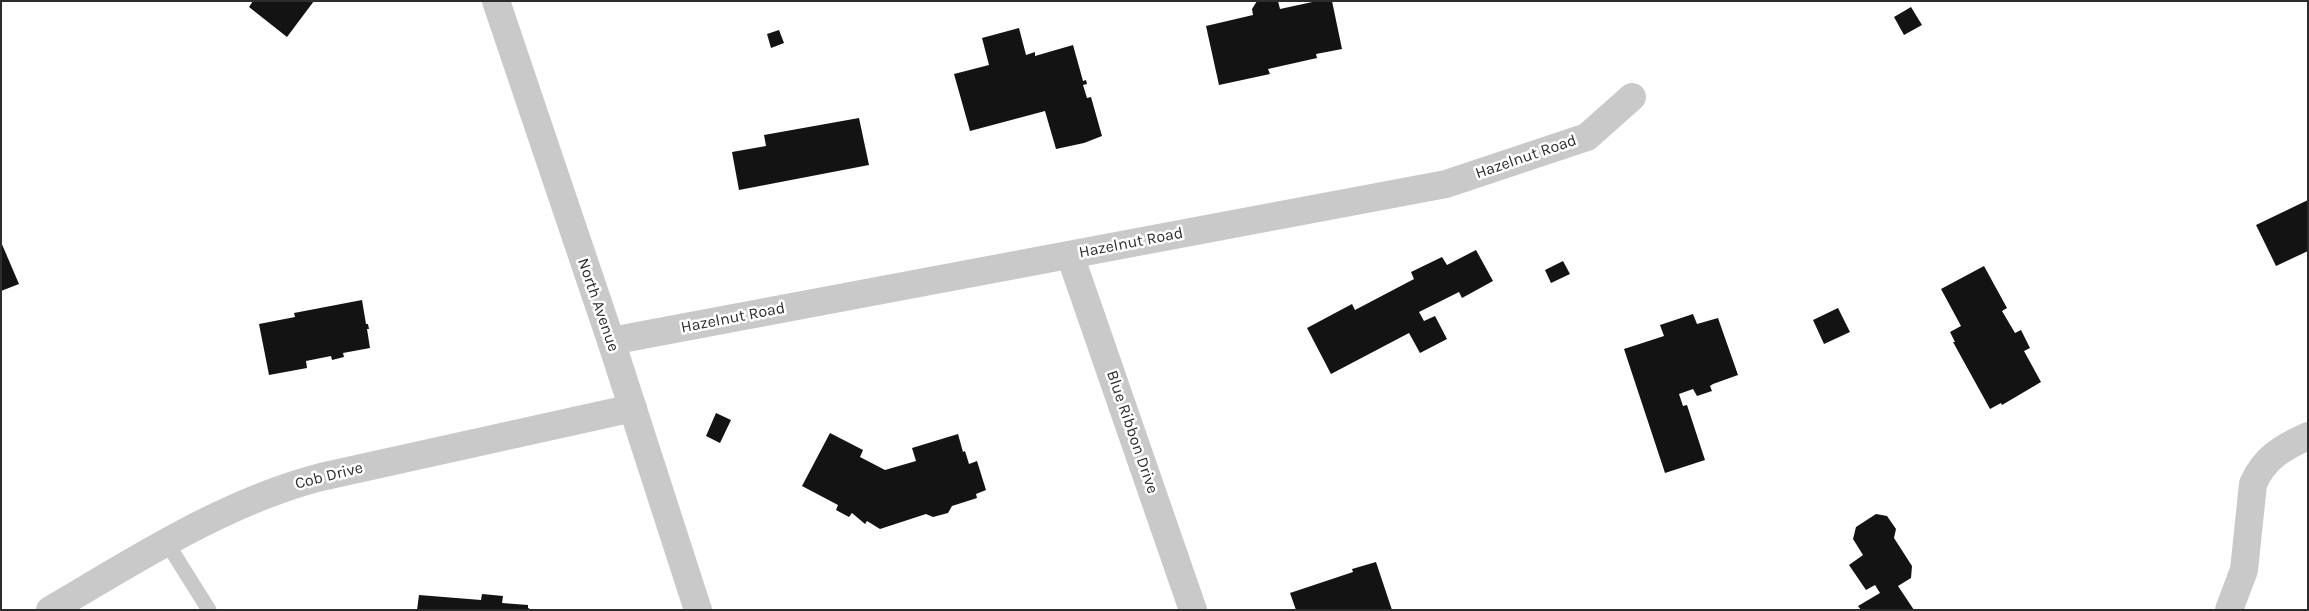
<!DOCTYPE html>
<html>
<head>
<meta charset="utf-8">
<style>
	body { margin:0 }
	#map { position:relative; width:2309px; height:611px; overflow:hidden; background:#fff; font-family:Karla,sans-serif }
	canvas { display:block }
	.frame { position:absolute; inset:0; border:2px solid #2c2c2c; pointer-events:none }
</style>
</head>
<body>
<div id="map">
<canvas width="2309" height="611"></canvas>
<div class="frame"></div>
</div>
<script>
const context = document.querySelector('canvas').getContext('2d');
context.lineJoin = 'round';
function paint(path, color) { context.fillStyle = color; context.fill(path, 'evenodd'); }
function stroke(path, color, width, dash) { context.strokeStyle = color; context.lineWidth = width; context.lineCap = dash ? 'butt' : 'round'; context.setLineDash(dash || []); context.stroke(path); }
function drawText(font, color, halo, rows, align = 'center') {
  context.font = font + ' Karla,sans-serif'; context.lineWidth = 5; context.setLineDash([]); context.textBaseline = 'middle'; context.strokeStyle = halo; context.fillStyle = color; for (const [text, x, y, turn = 0] of rows) {
    context.save(); context.translate(x, y); context.rotate((+turn || 0) * Math.PI / 180); context.textAlign = isNaN(turn) ? turn : align; if (halo) context.strokeText(text, 0, 0); context.fillText(text, 0, 0); context.restore();
  }
}
const building = new Path2D(`
	M253 1H314L287 37 249 7Z
	M1257 1H1278L1280 9 1317 1H1332L1342 49 1316 54 1317 58 1268 69 1270 74 1219 85 1206 26 1253 15 1252 9Z
	M1911 7 1922 25 1904 35 1894 17Z
	M1019 28 1026 55 1035 52V56L1073 45 1083 81 1086 80 1087 84 1083 85 1087 98 1091 97 1102 136 1084 143 1056 149 1045 111 970 131 954 74 989 65 982 38Z
	M779 30 784 43 771 48 767 34Z
	M859 118 869 165 739 190 732 152 766 146 764 135Z
	M2308 200V251L2276 266 2256 225Z
	M1 242 19 284 1 291Z
	M1476 250 1493 281 1462 298 1459 292 1419 312 1424 321 1435 316 1447 339 1420 353 1409 333 1331 374 1307 328 1352 304 1355 310 1414 279 1411 272 1442 257 1447 265Z
	M1563 261 1570 274 1551 283 1545 270Z
	M1984 266 2007 308 2002 311 2015 333 2021 330 2030 348 2024 351 2041 382 2002 405 2001 403 1990 409 1953 342H1955L1950 332 1961 326 1941 289Z
	M362 300 366 324H368L369 329H367L370 348 343 353 344 357 332 360 331 356 306 361 307 368 269 375 259 324 295 317 294 313Z
	M1838 308 1850 332 1824 344 1813 320Z
	M1693 314 1697 324 1718 318 1738 375 1713 384 1710 386 1712 391 1697 396 1693 389 1679 394 1683 406 1687 405 1705 460 1665 473 1624 349 1664 336 1660 325Z
	M716 413 731 420 720 443 706 436Z
	M830 433 863 450 860 457 885 470 916 461 912 448 958 434 963 452 965 451 969 464 977 461 986 490 976 494 977 498 952 506 948 513 933 517 926 514 880 529 867 521 865 524 852 513 849 517 836 510 838 505 802 486Z
	M1876 514 1887 516 1896 529 1894 538 1912 566 1911 578 1898 586 1914 610H1861L1858 606 1880 593 1875 585 1866 590 1849 565 1863 555 1853 539 1856 527Z
	M1376 562 1392 610H1296L1290 593 1353 572 1352 569Z
	M482 594 503 596 502 603 528 605V608L532 610H417L419 595 481 600Z`);
const service = new Path2D(`
	M167 543 209 610`);
const minor = new Path2D(`
	M1070 255 1193 610
	M611 341 1446 184 1587 137 1632 97
	M50 610C136 560 224 502 321 477L633 408
	M2229 610 2244 570 2253 484C2264 458 2283 447 2308 436`);
const tertiary = new Path2D(`
	M496 1 611 341 698 610`);
const streetNames = [
	["Hazelnut Road",1526,157,-19],
	["Hazelnut Road",1131,243,-11],
	["North Avenue",598,305,71],
	["Hazelnut Road",733,318,-11],
	["Blue Ribbon Drive",1132,432,71],
	["Cob Drive",329,476,-14]
];
paint(building, '#131313');
stroke(service, '#c9c9c9', 15);
stroke(minor, '#c9c9c9', 28);
stroke(tertiary, '#c9c9c9', 28);
drawText('16px', '#2c2c2c', '#fff', streetNames);
</script>
</body>
</html>
